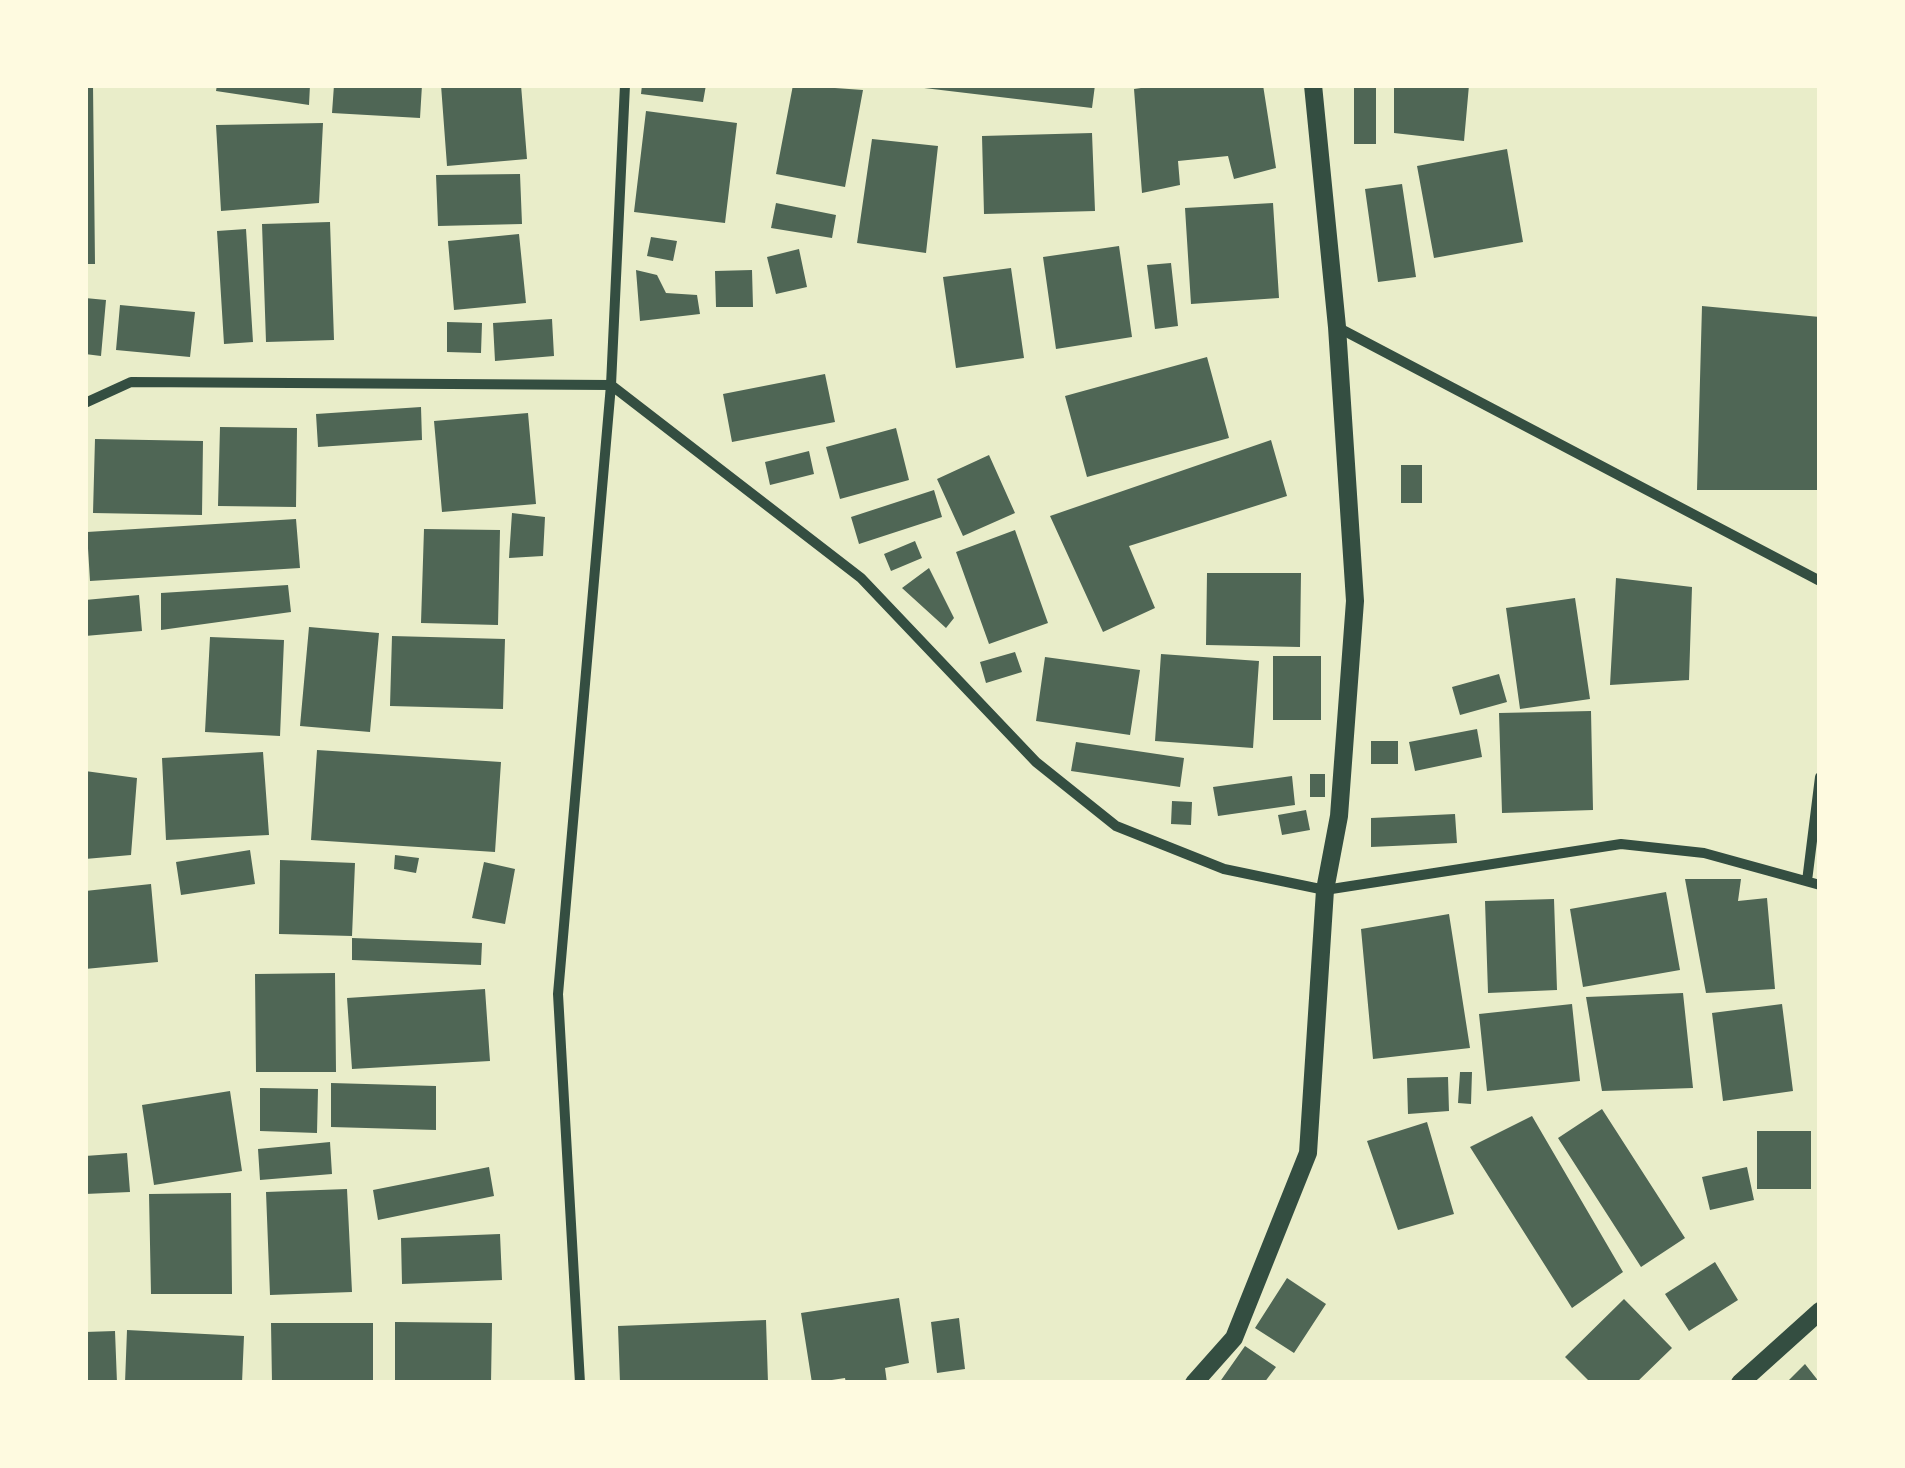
<!DOCTYPE html>
<html>
<head>
<meta charset="utf-8">
<style>
	body { margin:0 }
	#map { position:relative; width:1905px; height:1468px; overflow:hidden; background:#e9edc9; font-family:Quicksand,sans-serif }
	canvas { display:block }
	.frame { position:absolute; inset:0; border:88px solid #fefae0; pointer-events:none }
</style>
</head>
<body>
<div id="map">
<canvas width="1905" height="1468"></canvas>
<div class="frame"></div>
</div>
<script>
const context = document.querySelector('canvas').getContext('2d');
context.lineJoin = 'round';
function paint(path, color) { context.fillStyle = color; context.fill(path, 'evenodd'); }
function stroke(path, color, width, dash) { context.strokeStyle = color; context.lineWidth = width; context.lineCap = dash ? 'butt' : 'round'; context.setLineDash(dash || []); context.stroke(path); }
const building = new Path2D(`
	M93 85 95 264H85V86Z
	M217 85H310L309 105 216 91Z
	M334 85H422L420 118 332 113Z
	M441 85H521L527 159 447 166Z
	M642 85H706L703 102 641 94Z
	M793 85 863 90 845 187 776 174Z
	M899 85H1095L1092 108Z
	M1162 85H1263L1276 168 1234 179 1228 156 1178 161 1180 185 1142 193 1134 89Z
	M1354 85H1376V144H1354Z
	M1394 85H1469L1464 141 1394 133Z
	M646 111 737 123 725 223 634 212Z
	M323 123 319 203 221 211 216 125Z
	M1092 133 1095 211 984 214 982 136Z
	M872 139 938 146 926 253 857 243Z
	M1507 149 1523 242 1434 258 1417 166Z
	M520 174 522 224 438 226 436 175Z
	M1402 184 1416 277 1378 282 1365 189Z
	M776 203 836 215 832 238 771 228Z
	M1273 203 1279 298 1191 304 1185 208Z
	M330 222 334 340 266 342 262 224Z
	M246 229 253 342 224 344 217 231Z
	M519 234 526 303 454 310 448 241Z
	M651 237 677 241 673 261 647 256Z
	M1119 246 1132 337 1056 349 1043 257Z
	M799 249 807 287 776 294 767 257Z
	M1171 263 1178 326 1155 329 1147 265Z
	M1011 268 1024 358 956 368 943 277Z
	M636 270 657 275 666 293 697 295 700 314 640 321Z
	M752 270 753 307H716L715 271Z
	M85 298 106 300 101 356 85 354Z
	M120 305 195 312 190 357 116 350Z
	M1702 306 1820 317 1819 490H1697Z
	M552 319 554 356 495 361 493 323Z
	M447 322 482 323 481 353 447 352Z
	M1207 357 1229 438 1087 477 1065 396Z
	M825 374 835 422 732 442 723 394Z
	M421 407 422 440 318 447 316 414Z
	M528 413 536 504 442 512 434 421Z
	M220 427 297 428 296 507 218 506Z
	M896 428 909 480 840 499 826 447Z
	M95 439 203 441 202 515 93 513Z
	M1271 440 1287 496 1129 546 1155 608 1103 632 1050 516Z
	M809 451 814 474 770 485 765 462Z
	M989 455 1015 513 963 536 937 479Z
	M1401 465H1422V503H1401Z
	M934 490 942 517 859 544 851 517Z
	M512 513 545 517 543 556 509 558Z
	M296 519 300 568 90 581 87 532Z
	M424 529 500 530 498 625 421 623Z
	M1015 530 1048 623 989 644 956 552Z
	M915 541 922 558 891 571 884 554Z
	M929 568 954 618 946 628 902 588Z
	M1207 573H1301L1300 647 1206 645Z
	M1616 578 1692 587 1689 680 1610 685Z
	M288 585 291 612 161 630V593Z
	M139 595 142 631 85 636V600Z
	M1575 598 1590 699 1520 709 1506 608Z
	M309 627 379 633 370 732 300 726Z
	M392 636 505 639 503 709 390 706Z
	M210 637 284 640 280 736 205 732Z
	M1015 652 1022 672 986 683 980 662Z
	M1161 654 1259 661 1253 748 1155 741Z
	M1273 656H1321V720H1273Z
	M1045 657 1140 670 1130 735 1036 721Z
	M1499 674 1507 702 1460 715 1452 687Z
	M1591 711 1593 810 1502 813 1499 713Z
	M1477 729 1482 757 1415 771 1409 742Z
	M1371 741H1398V764H1371Z
	M1076 742 1184 758 1180 787 1071 771Z
	M317 750 501 762 495 852 311 840Z
	M263 752 269 835 166 840 162 758Z
	M85 771 137 778 131 855 85 859Z
	M1310 774H1325V797H1310Z
	M1292 776 1295 805 1218 816 1213 787Z
	M1172 801 1192 802 1191 825 1171 824Z
	M1306 810 1310 830 1282 835 1278 815Z
	M1455 814 1457 843 1371 847V818Z
	M250 850 255 884 181 895 176 862Z
	M395 855 419 858 416 873 394 869Z
	M280 860 355 863 352 936 279 934Z
	M484 862 515 869 505 924 472 918Z
	M1685 879H1741L1738 901 1767 898 1775 989 1706 993Z
	M151 884 158 962 85 969V891Z
	M1666 892 1680 970 1583 987 1570 909Z
	M1554 899 1557 990 1488 993 1485 901Z
	M1449 914 1470 1048 1373 1059 1361 929Z
	M352 938 482 943 481 965 352 960Z
	M335 973 336 1072H256L255 974Z
	M485 989 490 1061 352 1069 347 998Z
	M1683 993 1693 1088 1602 1091 1586 997Z
	M1572 1004 1580 1081 1487 1091 1479 1014Z
	M1782 1004 1793 1091 1723 1101 1712 1013Z
	M1460 1072H1472L1471 1104 1458 1103Z
	M1448 1077 1449 1111 1408 1114 1407 1078Z
	M331 1083 436 1086V1130L331 1127Z
	M260 1088 318 1089 317 1133 260 1131Z
	M230 1091 242 1171 154 1185 142 1105Z
	M1602 1109 1685 1238 1641 1267 1558 1138Z
	M1532 1116 1623 1272 1572 1308 1470 1147Z
	M1427 1122 1454 1214 1398 1230 1367 1141Z
	M1757 1131H1811V1189H1757Z
	M330 1142 332 1174 260 1180 258 1149Z
	M127 1153 130 1192 85 1194V1156Z
	M489 1167 494 1196 378 1220 373 1190Z
	M1747 1167 1754 1200 1710 1210 1702 1177Z
	M347 1189 352 1292 270 1295 266 1192Z
	M231 1193 232 1294H151L149 1194Z
	M500 1234 502 1280 402 1284 401 1238Z
	M1715 1262 1738 1300 1689 1331 1665 1294Z
	M1287 1278 1326 1304 1294 1353 1255 1328Z
	M899 1298 909 1363 885 1368 887 1383H846L845 1378 812 1383 801 1313Z
	M1624 1299 1672 1348 1636 1383H1591L1565 1357Z
	M959 1318 965 1369 937 1373 931 1322Z
	M766 1320 768 1383H620L618 1326Z
	M395 1322 492 1323 491 1383H395Z
	M271 1323H373V1383H272Z
	M127 1330 244 1336 242 1383H125Z
	M115 1331 117 1383H85V1332Z
	M1245 1346 1276 1367 1264 1383H1219Z
	M1805 1364 1820 1383H1786Z`);
const minor = new Path2D(`
	M1337 327 1820 581
	M85 403 131 382 611 385 861 578 1036 762 1116 826 1224 869 1325 890 1621 844 1704 853 1820 885
	M1807 881 1820 777
	M580 1383 558 994 611 385 625 85`);
const tertiary = new Path2D(`
	M1194 1383 1234 1338 1308 1153 1325 890 1339 816 1355 601 1337 327 1313 85
	M1740 1383 1820 1311`);
paint(building, '#4f6655');
stroke(minor, '#344e41', 10);
stroke(tertiary, '#344e41', 18);
</script>
</body>
</html>
